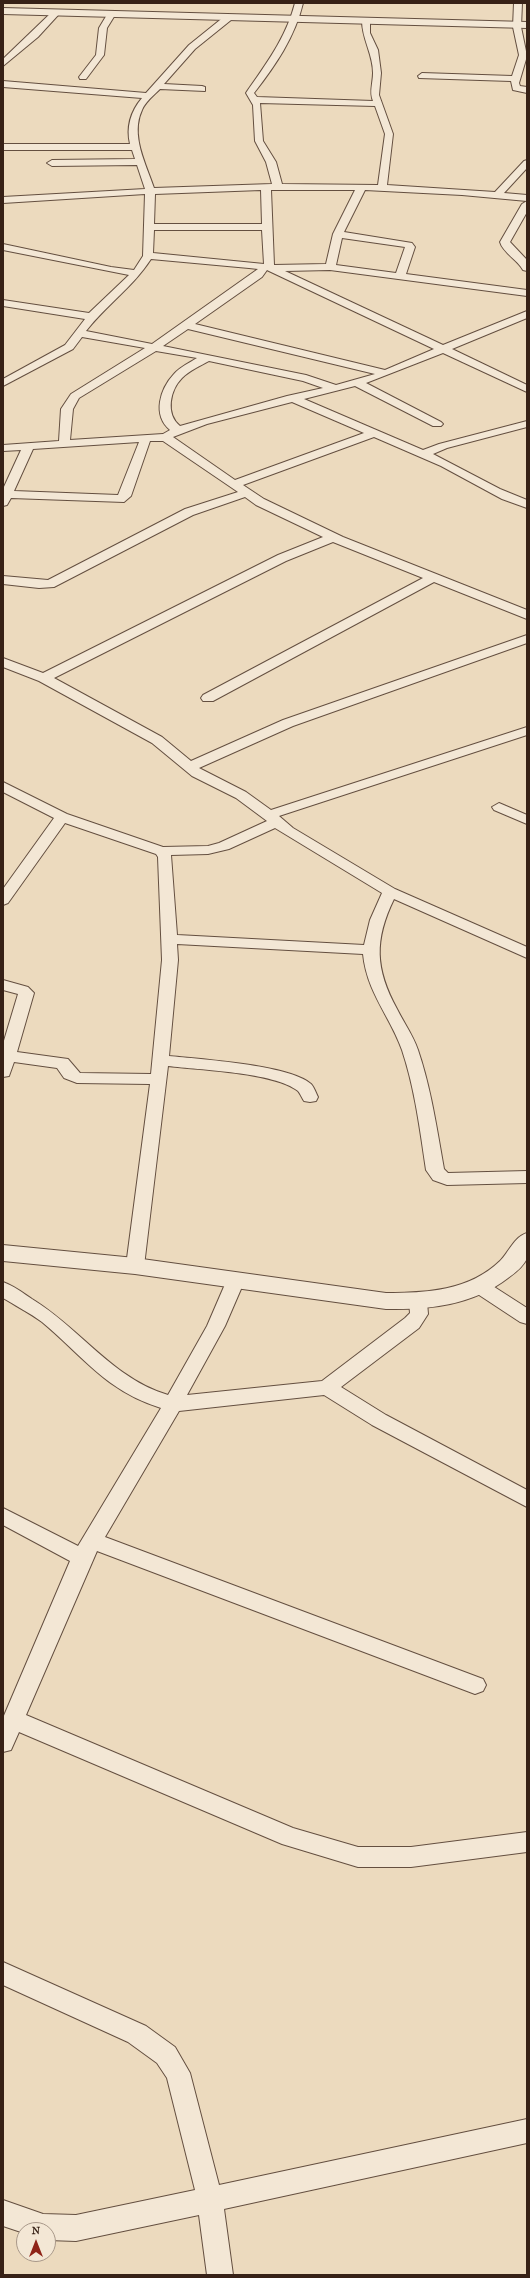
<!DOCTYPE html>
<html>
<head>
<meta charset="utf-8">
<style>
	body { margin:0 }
	#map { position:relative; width:530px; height:2278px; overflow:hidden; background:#ecdabe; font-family:"IM FELL French Canon",serif }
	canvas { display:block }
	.frame { position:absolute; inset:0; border:4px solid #372116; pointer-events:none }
	.north { position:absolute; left:16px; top:2222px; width:40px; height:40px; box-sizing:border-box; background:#f3e7d5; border:1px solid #a89889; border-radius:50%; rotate:0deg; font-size:11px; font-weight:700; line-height:16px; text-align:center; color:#372116 }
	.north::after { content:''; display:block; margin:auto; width:14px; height:18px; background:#8f2418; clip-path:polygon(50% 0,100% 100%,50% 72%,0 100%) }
</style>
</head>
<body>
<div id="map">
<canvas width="530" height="2278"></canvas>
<div class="frame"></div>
<div class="north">N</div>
</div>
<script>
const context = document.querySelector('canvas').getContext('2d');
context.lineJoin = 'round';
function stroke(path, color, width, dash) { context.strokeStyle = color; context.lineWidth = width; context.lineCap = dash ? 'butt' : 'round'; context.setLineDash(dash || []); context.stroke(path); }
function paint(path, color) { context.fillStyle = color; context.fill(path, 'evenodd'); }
const minor = new Path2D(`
	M295 3H303C295 37 275 66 254 93L257 97 373 101C369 92 373 83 373 73 373 54 362 39 362 21L366 19 370 21V33L378 50 381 73 379 95 393 134 387 185 495 192 524 161 527 160V168L504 193 527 195V201L462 195 365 190 344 232 412 243 415 247 406 274 527 290V296L330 270 285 271 443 345 527 311V318L452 349 527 385V392L443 353 366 383 441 422 443 424 441 426H433L355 386 304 399 423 450 439 444 527 421V427L447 448 433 454 500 489 527 500V508L502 499 441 466 374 437 243 485 264 499 343 537 527 610V619L434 582 213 701H203L201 698 203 695 423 578 333 542 286 561 54 678 162 737 191 761 283 720 527 635V643L293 726 199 768 246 792 271 810 527 727V735L279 816 293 828 395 889 527 947V958L394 899C374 940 375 969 397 1009 404 1023 413 1035 418 1050 431 1088 437 1130 444 1169L448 1173 527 1171V1183L447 1185 433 1180 426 1170C420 1130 415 1089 402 1050 390 1016 367 993 363 954L177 944 178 960 169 1056C199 1059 290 1065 311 1084 314 1087 316 1093 318 1097L316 1101 310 1102 304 1101C302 1098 300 1093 298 1091 275 1072 198 1070 168 1066L144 1266 141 1271 135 1272 129 1271 126 1266 150 1084 77 1083 64 1078 57 1068 14 1062 9 1076 3 1077V1044L18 994 3 990V980L28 987 34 993 17 1052 68 1059 80 1073 151 1074 162 960 158 857 156 854 65 823 8 903 3 905V889L54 818 3 792V782L67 814 163 847 208 846 219 843 267 821 236 798 192 776 152 743 39 681 3 667V658L43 673 278 555 323 537 256 505 245 497 193 515 54 587 39 588 3 584V576L48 580 185 509 238 492 163 441H150L131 496 124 502 11 498 7 505 3 506V489L21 450 3 451V445L59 441 61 409 71 394 145 348 82 337 73 349 3 386V379L65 345 85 319 3 306V300L89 313 129 275 3 250V244L111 267 134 270 143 256 145 194 3 203V197L145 189 137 165 52 166 47 163 52 160 135 159 132 150H3V144H130C126 127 131 111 142 98L3 87V81L146 93 189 45 225 16H231V20L195 49 164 84 202 86 205 87V91L160 89C154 95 145 102 142 110 130 135 146 164 154 188L272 184 266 162 255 141 253 105 246 93C266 64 286 38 295 3ZM260 103 375 106 385 134 378 185 282 184 276 162 263 141ZM261 190 262 224H154L155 194ZM271 190H355L333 234 326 264 274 265ZM154 230H262L264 264 153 253ZM342 238 405 247 396 273 336 265ZM151 259 249 268 258 269 152 344 86 331C106 305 133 287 151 259ZM267 270 269 271 434 349 385 370 195 324 262 277ZM188 329 375 374 336 385 306 375 163 346ZM156 351 197 358C189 363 180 367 174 374 160 389 152 415 170 430L163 434 70 440 73 409 79 398ZM209 361 303 381 323 388 287 396 180 426C165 414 170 390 182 378 190 370 200 366 209 361ZM292 402 364 433 235 480 173 437 207 424ZM139 442 118 495 14 491 33 449ZM275 828 382 893 370 920 364 945 177 935 171 855 208 854 229 849Z
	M514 3H522L521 27 527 56 519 83 520 86 527 87V93L513 90 511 81 419 78 418 76 422 73 512 76 519 55 513 27Z
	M53 11 60 13 38 37 3 66V59Z
	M108 13 115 15 107 28 104 55 86 79H80L79 77 96 55 99 28Z
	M527 201V212L510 242 527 260V271L523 270C518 260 503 253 500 242L522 204Z
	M499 803 527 815V824L494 810 492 807Z
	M235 1276 241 1277 244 1282 225 1326 187 1395 322 1381 405 1318 410 1313 409 1302 412 1297 418 1295 424 1297 427 1302 428 1314 419 1328 341 1387 386 1415 527 1490V1507L372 1425 324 1395 179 1411 105 1537 483 1679 486 1685 483 1691 475 1694 97 1551 26 1715 293 1828 358 1847H411L527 1832V1852L411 1867H358L282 1844 19 1732 11 1750 3 1752V1718L70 1561 3 1525V1508L78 1546 161 1408C106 1391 84 1357 42 1322 30 1313 16 1306 3 1298V1282C14 1286 23 1293 32 1299 80 1328 113 1379 168 1395L207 1326 226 1282 229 1277Z
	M479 1279 485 1281 527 1308V1324L520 1322 473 1291 470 1286 473 1281Z
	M3 1962 146 2026 175 2047 190 2073 219 2185 527 2119V2143L224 2209 233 2275H207L199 2215 76 2241 48 2240V2230H24V2233L3 2226V2200L43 2214 76 2215 195 2190 167 2078 157 2063 128 2042 3 1985Z`);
const tertiary = new Path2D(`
	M3 8 527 22V28L3 14Z
	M527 1233C527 1240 529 1251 527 1258 524 1266 515 1273 508 1278 473 1305 429 1310 386 1309L135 1274 3 1261V1245L135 1258 386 1293C426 1293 469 1291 500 1261 509 1252 514 1237 527 1233Z`);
stroke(minor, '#644f40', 2);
stroke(tertiary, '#644f40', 2);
paint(minor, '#f3e7d5');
paint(tertiary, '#f3e7d5');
</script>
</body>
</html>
